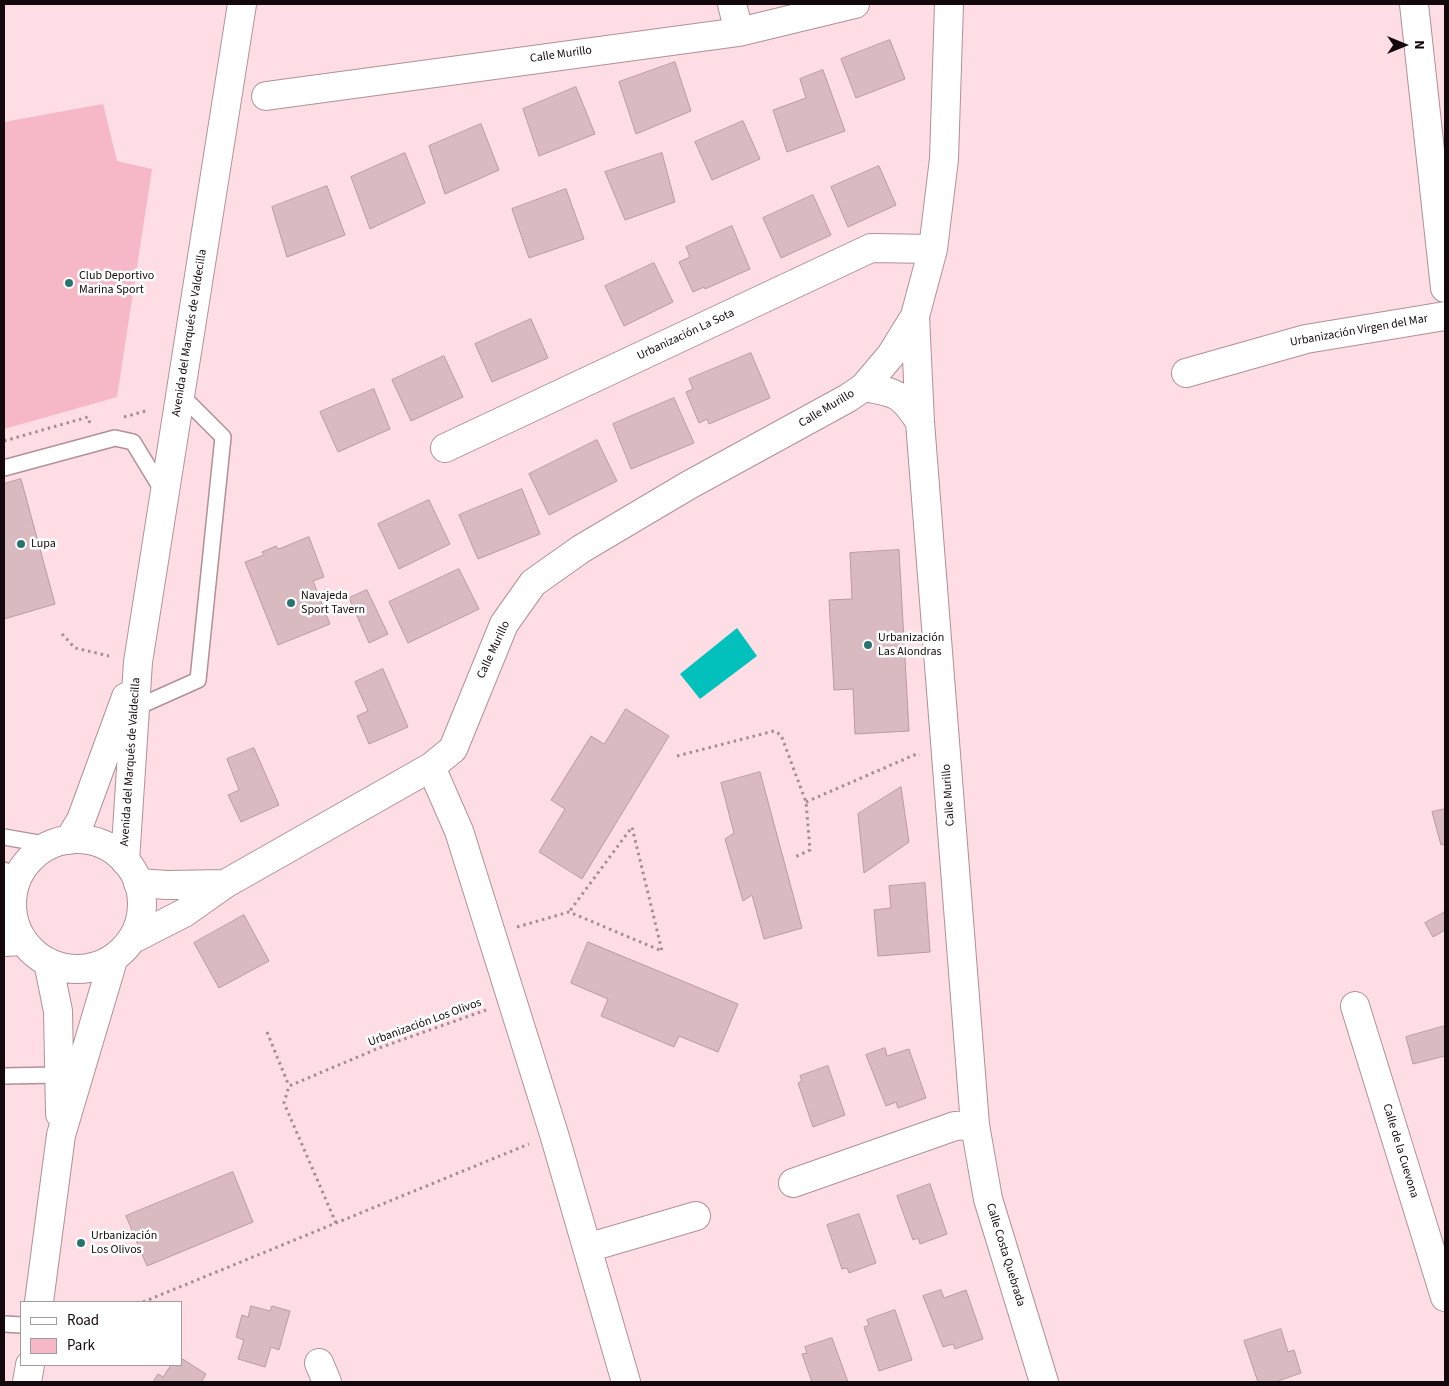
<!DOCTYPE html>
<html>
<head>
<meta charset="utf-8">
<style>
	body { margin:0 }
	#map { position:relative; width:1449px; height:1386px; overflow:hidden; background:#fedde4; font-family:"Source Sans 3",sans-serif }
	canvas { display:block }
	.frame { position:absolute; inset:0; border:5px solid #13080b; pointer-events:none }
	.legend { position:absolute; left:20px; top:1301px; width:162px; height:65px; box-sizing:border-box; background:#fff; border:1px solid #a19c9d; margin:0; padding:6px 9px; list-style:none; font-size:15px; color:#13080b }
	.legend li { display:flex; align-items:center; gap:10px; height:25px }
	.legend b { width:25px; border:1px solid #a19c9d }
	.north { position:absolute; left:1379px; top:20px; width:50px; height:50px; -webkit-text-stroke:4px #fff; paint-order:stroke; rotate:90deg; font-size:14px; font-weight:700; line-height:20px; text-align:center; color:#13080b }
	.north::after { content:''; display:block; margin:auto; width:18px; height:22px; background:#13080b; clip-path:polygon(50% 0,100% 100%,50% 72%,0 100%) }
</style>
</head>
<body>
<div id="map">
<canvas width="1449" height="1386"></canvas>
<div class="frame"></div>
<ul class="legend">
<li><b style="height:6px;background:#fff"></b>Road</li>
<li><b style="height:14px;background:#f6b7c6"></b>Park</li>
</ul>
<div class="north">N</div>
</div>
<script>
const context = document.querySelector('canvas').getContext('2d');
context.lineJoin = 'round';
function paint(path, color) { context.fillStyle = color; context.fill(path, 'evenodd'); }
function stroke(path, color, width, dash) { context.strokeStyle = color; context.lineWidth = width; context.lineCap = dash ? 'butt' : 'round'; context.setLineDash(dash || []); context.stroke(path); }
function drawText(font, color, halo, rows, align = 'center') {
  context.font = font + ' "Source Sans 3",sans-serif'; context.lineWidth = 5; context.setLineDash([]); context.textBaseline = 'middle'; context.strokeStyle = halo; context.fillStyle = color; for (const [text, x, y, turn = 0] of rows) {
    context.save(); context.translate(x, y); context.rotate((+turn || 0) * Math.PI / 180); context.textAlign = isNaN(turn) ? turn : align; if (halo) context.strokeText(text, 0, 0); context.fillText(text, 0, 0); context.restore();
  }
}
const green = new Path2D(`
	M103 104 117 161 152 169 117 397 4 429V122Z`);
const water = new Path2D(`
	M737 628 757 656 700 699 680 674Z`);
const building = new Path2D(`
	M890 40 905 79 856 98 841 59Z
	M675 62 691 111 636 134 619 82Z
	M823 70 845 131 787 152 773 110 806 98 800 79Z
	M576 87 595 134 539 156 523 109Z
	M743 121 760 159 712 180 695 142Z
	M481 124 499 170 445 194 429 146Z
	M405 153 425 203 370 229 351 177Z
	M662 153 675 202 625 220 605 172Z
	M879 166 896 205 848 227 831 187Z
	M327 186 345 235 287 257 272 207Z
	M566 189 584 239 529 258 512 209Z
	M813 195 831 235 781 258 763 218Z
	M732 226 750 269 705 289 704 287 693 292 679 262 690 257 686 247Z
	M654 263 673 302 624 326 605 286Z
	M531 319 548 358 492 382 475 344Z
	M751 353 770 398 709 424 707 419 699 423 686 392 693 389 689 379Z
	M444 356 463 397 411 421 392 380Z
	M374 389 390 429 338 452 320 412Z
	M674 398 694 443 631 469 613 424Z
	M597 440 617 481 549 515 529 474Z
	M21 479 55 604 4 619V484Z
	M522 489 540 534 478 559 459 515Z
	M429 500 450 544 399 569 378 524Z
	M309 537 324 577 313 581 330 624 278 645 245 562 264 555 262 552 276 546 278 549Z
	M899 550 909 731 855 734 853 689 834 690 829 600 852 599 850 553Z
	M459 569 479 609 408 643 389 602Z
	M367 590 388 634 369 643 349 598Z
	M383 669 408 727 369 744 357 716 368 711 355 682Z
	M626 709 669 736 582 879 539 852 565 809 551 800 591 736 604 744Z
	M254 748 279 805 241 822 228 795 239 790 227 759Z
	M760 772 802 928 764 939 752 895 743 901 725 839 734 833 721 783Z
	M901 787 909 842 864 873 858 814Z
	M1445 809V844L1441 845 1432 812Z
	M925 883 930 952 878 956 874 910 891 908 889 886Z
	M1445 912V930L1433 937 1425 923Z
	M244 915 269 961 219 988 194 943Z
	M588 942 738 1004 718 1052 679 1036 674 1047 601 1016 608 999 571 983Z
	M1445 1026V1056L1413 1064 1406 1037Z
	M885 1048 887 1056 909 1049 926 1098 898 1108 896 1102 886 1106 866 1055Z
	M828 1066 845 1115 813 1127 798 1083 802 1081 800 1076Z
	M233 1172 253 1222 147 1266 126 1216Z
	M930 1184 947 1234 920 1244 918 1238 913 1240 897 1196Z
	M859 1214 876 1263 849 1273 847 1268 842 1269 827 1225Z
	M941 1290 944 1298 966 1290 983 1339 955 1349 953 1344 943 1347 923 1296Z
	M251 1306 270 1311 272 1306 290 1311 279 1350 271 1347 265 1367 238 1359 244 1340 236 1337 242 1315 248 1317Z
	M895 1310 912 1360 879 1371 864 1327 869 1325 867 1320Z
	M1281 1329 1288 1352 1294 1350 1301 1373 1275 1382H1258L1244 1341Z
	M832 1338 848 1382H812L802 1354 807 1353 805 1347Z
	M181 1358 206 1374 202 1381 204 1382H153L158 1374 163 1377 171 1365H181Z`);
const path = new Path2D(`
	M124 417 149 410
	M4 441 88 417 90 424
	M62 634 75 648 109 656
	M677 756 774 731 781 735 806 802 810 850 795 857
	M806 802 914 755H920
	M517 927 569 912 662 951 632 827 569 912
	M267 1032 289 1086
	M336 1223 284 1103 289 1086 379 1048 486 1010
	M143 1302 529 1144`);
const service = new Path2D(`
	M4 468 115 438 133 442 164 493
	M133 709 198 680 223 437 180 394
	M4 837 50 845
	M4 870 16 882
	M4 1076 58 1075
	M4 1324 21 1325`);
const minor = new Path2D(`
	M732 4 739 32
	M1414 4 1445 288
	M266 96 739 32 855 4
	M915 316 920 422 975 1125 988 1199 1044 1382
	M1186 373 1306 339 1445 316
	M864 387C897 393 901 393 920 422
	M445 448 871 248 933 249
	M431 767 459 831 554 1134 626 1382
	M138 883 167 885 225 884
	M135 938 184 913 225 884 431 767 453 749 504 624 533 583 581 549 689 485 848 398 864 387 891 355 915 316 933 249 944 159 949 4
	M1355 1006 1445 1297
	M793 1183 955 1126 975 1125
	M587 1248 696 1216
	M319 1363 327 1382`);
const tertiary = new Path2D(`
	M4 895 13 888
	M4 942 22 941`);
const secondary = new Path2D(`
	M12 904a65 65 0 1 1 130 0a65 65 0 1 1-130 0Z
	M69 840 81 820 126 697
	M125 861 138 662 242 4
	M48 962 58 1011 60 1114
	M39 1302 61 1135 113 960
	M27 1382 30 1365`);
const markers = [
	[69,283,5,"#297370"],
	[21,544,5,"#297370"],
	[291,603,5,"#297370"],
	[868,645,5,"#297370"],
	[81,1243,5,"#297370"]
];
const streetNames = [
	["Calle Murillo",561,55,-8],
	["Urbanización Virgen del Mar",1359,331,-10],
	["Avenida del Marqués de Valdecilla",190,333,-81],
	["Urbanización La Sota",686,335,-25],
	["Calle Murillo",827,409,-31],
	["Calle Murillo",494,650,-65],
	["Avenida del Marqués de Valdecilla",131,762,-86],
	["Calle Murillo",949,795,-94],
	["Urbanización Los Olivos",425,1023,-20],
	["Calle de la Cuevona",1400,1151,73],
	["Calle Costa Quebrada",1005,1255,73]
];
const poiNames = [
	["Club Deportivo",79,276],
	["Marina Sport",79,290],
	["Lupa",31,544],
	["Navajeda",301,596],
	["Sport Tavern",301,610],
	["Urbanización",878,638],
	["Las Alondras",878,652],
	["Urbanización",91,1236],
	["Los Olivos",91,1250]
];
paint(green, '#f6b7c6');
paint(water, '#02c0bb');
paint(building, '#dabac1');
stroke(building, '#b99aa1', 1);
stroke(service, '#b09198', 18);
stroke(minor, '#b09198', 30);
stroke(tertiary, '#b09198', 30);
stroke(secondary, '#b09198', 30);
stroke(path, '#a48c91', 3, [2.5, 4]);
stroke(service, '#fff', 15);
stroke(minor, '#fff', 28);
stroke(tertiary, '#fff', 28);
stroke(secondary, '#fff', 28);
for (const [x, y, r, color] of markers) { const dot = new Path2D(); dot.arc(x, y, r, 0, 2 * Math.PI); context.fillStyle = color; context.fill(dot); stroke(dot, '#fff', 2); }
drawText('12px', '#13080b', '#fff', streetNames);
drawText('12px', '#13080b', '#fff', poiNames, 'left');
</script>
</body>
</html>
